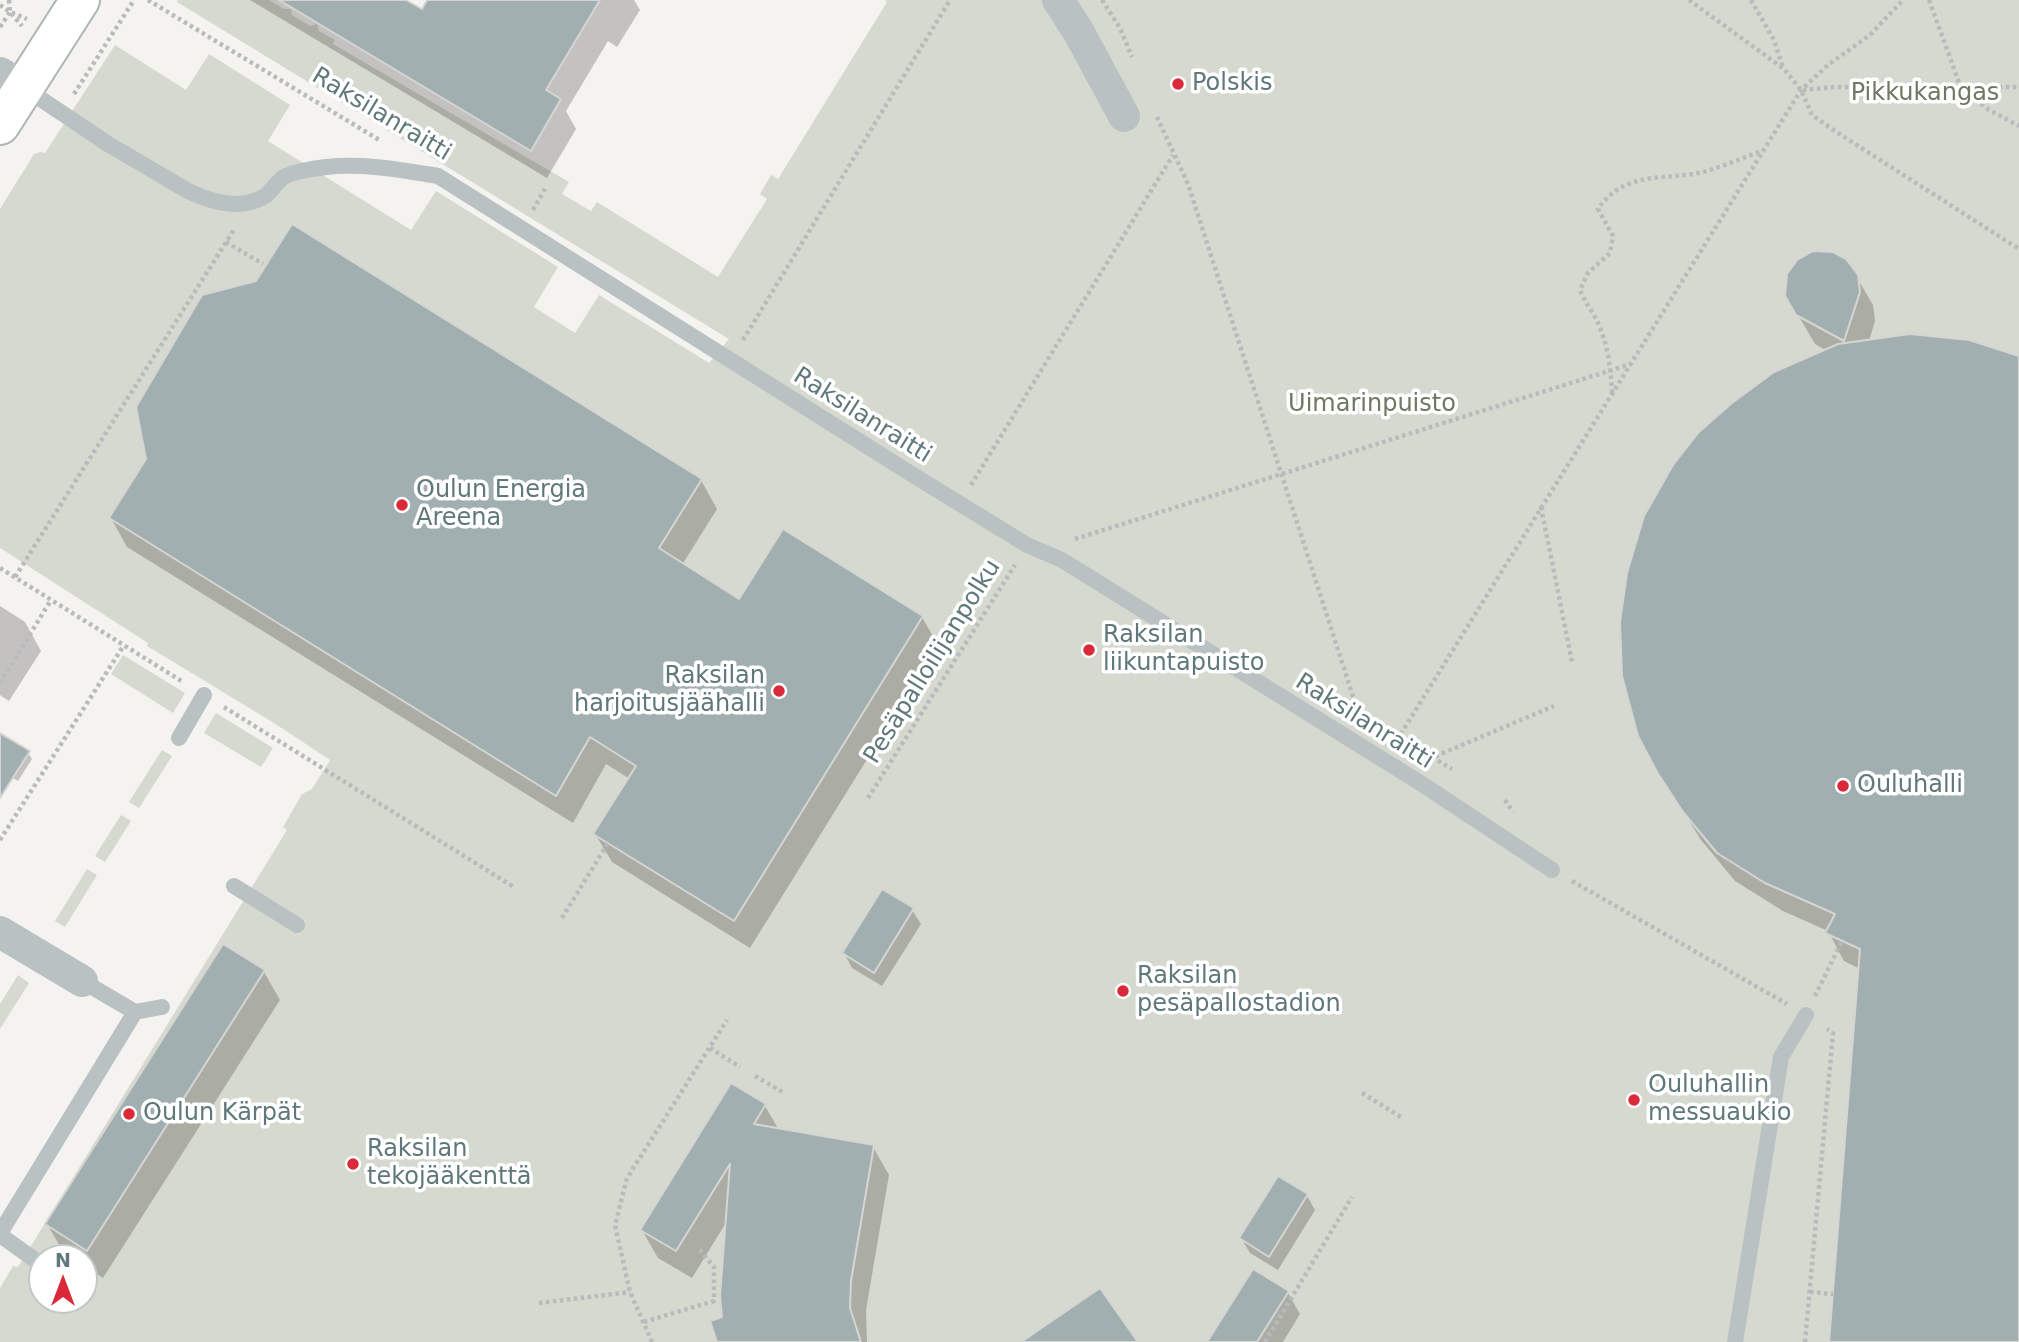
<!DOCTYPE html>
<html>
<head>
<meta charset="utf-8">
<style>
	body { margin:0 }
	#map { position:relative; width:2019px; height:1342px; overflow:hidden; background:#f4f3f0; font-family:"DejaVu Sans",sans-serif }
	canvas { display:block }
	.north { position:absolute; left:28px; top:1244px; width:70px; height:70px; box-sizing:border-box; background:#fff; border:2px solid #bfc9ca; border-radius:50%; rotate:0deg; font-size:19px; font-weight:700; line-height:28px; text-align:center; color:#60787a }
	.north::after { content:''; display:block; margin:auto; width:24px; height:32px; background:#db2939; clip-path:polygon(50% 0,100% 100%,50% 72%,0 100%) }
</style>
</head>
<body>
<div id="map">
<canvas width="2019" height="1342"></canvas>
<div class="north">N</div>
</div>
<script>
const context = document.querySelector('canvas').getContext('2d');
context.lineJoin = 'round';
function paint(path, color) { context.fillStyle = color; context.fill(path, 'evenodd'); }
function stroke(path, color, width, dash) { context.strokeStyle = color; context.lineWidth = width; context.lineCap = dash ? 'butt' : 'round'; context.setLineDash(dash || []); context.stroke(path); }
function drawText(font, color, halo, rows, align = 'center') {
  context.font = font + ' "DejaVu Sans",sans-serif'; context.lineWidth = 7; context.setLineDash([]); context.textBaseline = 'middle'; context.strokeStyle = halo; context.fillStyle = color; for (const [text, x, y, turn = 0] of rows) {
    context.save(); context.translate(x, y); context.rotate((+turn || 0) * Math.PI / 180); context.textAlign = isNaN(turn) ? turn : align; if (halo) context.strokeText(text, 0, 0); context.fillText(text, 0, 0); context.restore();
  }
}
const green = new Path2D(`
	M178 0H269L284 9H291L292 15 310 26 317 24 319 31 335 40 333 44 569 182 562 194 591 211 597 202 718 277 767 199 760 194 771 175 778 179 887 2 885 0H2019V1342H0V1288L13 1266 18 1267 287 830 283 827 302 794 312 789 330 760 274 723 147 646 148 643 0 548V209L34 154 41 152 45 153 115 45 186 90 209 54 290 105 268 141 411 230 436 191 558 267 534 307 575 333 599 295 709 363 729 339 177 2ZM42 1258H84V1300H42Z
	M123 655 185 693 173 713 111 674Z
	M216 713 273 748 261 767 204 733Z
	M162 750 172 756 139 808 129 802Z
	M121 815 131 821 105 862 95 856Z
	M87 869 97 875 65 927 55 921Z
	M18 975 29 983 0 1029V1004Z`);
const shadow = new Path2D(`
	M250 0H402L422 12 429 0H634L640 10 617 47 608 41 566 111 576 129 547 178Z
	M1856 276 1873 305 1875 321 1869 341 2019 358V1342H1831L1860 969 1844 961 1828 931 1783 911 1735 881 1701 840 1658 771 1827 351 1815 344 1787 296Z
	M701 480 717 509 682 565 740 601 922 617 938 645 750 948 612 862 595 834 630 779 606 764 573 823 127 547 111 518Z
	M0 606 25 622 41 651 9 701 0 695Z
	M0 740 28 753 32 759 18 781 0 770Z
	M912 910 921 924 882 986 852 968 844 953Z
	M264 972 280 1000 103 1278 84 1266V1258H71L64 1253 47 1224Z
	M765 1106 779 1130 873 1147 889 1175 866 1310 867 1342H719L724 1318 727 1221 692 1278 658 1258 642 1230Z
	M1279 1178 1307 1196 1315 1210 1278 1270 1250 1253 1241 1238Z
	M1288 1293 1300 1314 1283 1342H1209Z`);
const building = new Path2D(`
	M279 0H406L422 9 427 0H600L546 90 561 99 531 151Z
	M292 224 702 479 659 548 739 599 783 529 923 616 734 921 593 834 636 766 590 737 556 796 109 518 146 459 136 407 202 295 256 281Z
	M1813 251 1833 252 1846 259 1858 275 1860 292 1844 341 1796 315 1785 296 1787 274 1797 260Z
	M1910 334 1969 340 2019 356V1342H1829L1860 949 1825 933 1835 914 1765 883 1717 853 1683 812 1657 772 1638 736 1622 676 1620 622 1627 573 1644 516 1673 465 1699 432 1732 403 1774 372 1838 344Z
	M0 733 30 751 0 798Z
	M882 889 914 908 874 973 842 953Z
	M223 944 265 970 87 1251 45 1224Z
	M731 1083 766 1104 754 1124 874 1145 851 1281 850 1308 861 1342H717L710 1321 722 1317 720 1296 730 1164 676 1251 640 1230Z
	M1278 1176 1308 1194 1269 1257 1239 1238Z
	M1253 1269 1289 1291 1257 1342H1207Z
	M1100 1288 1138 1342H1021Z`);
const path = new Path2D(`
	M9 0 10 12 22 26
	M148 0 381 141
	M1102 0 1120 28 1132 57
	M1689 0 1784 69 1801 90 1812 115 1838 133 2019 249
	M1751 0 1774 40 1783 68
	M1929 0 1961 88 1989 110 2019 126
	M0 5 10 12 27 19
	M0 27 10 12
	M1803 90 1835 87H2019
	M74 94 134 0
	M1157 117 1188 184 1359 715
	M533 210 546 187
	M226 242 263 264
	M743 340 950 0
	M1612 393C1611 369 1608 347 1599 325 1594 313 1585 303 1580 290L1588 273 1610 253 1613 236 1598 209C1626 168 1667 182 1707 171 1726 165 1745 157 1764 150
	M971 485 1173 155
	M1541 507 1572 662
	M1075 539 1631 364
	M0 568 183 682
	M15 577 235 228
	M0 683 51 600
	M224 707 514 887
	M1397 740 1801 90 1828 65 1870 35 1903 0
	M1432 757 1452 769
	M1429 759 1554 706
	M868 798 1015 565
	M1505 800 1513 812
	M0 840 124 645
	M1572 881 1787 1004
	M562 918 608 843
	M1815 996 1842 941
	M710 1048 740 1067
	M755 1076 784 1093
	M1362 1093 1401 1117
	M1810 1292 1833 1294
	M539 1303 630 1292
	M644 1322 714 1301V1267L699 1249
	M652 1342 630 1292 615 1225 627 1178 727 1020
	M1265 1342 1352 1197
	M1805 1342 1833 1033 1827 1029`);
const lane = new Path2D(`
	M23 87 108 144 188 191C211 202 241 211 265 196 272 191 277 181 284 177 291 172 317 168 326 167 364 163 401 170 438 176L913 475 1027 545 1062 560 1422 784 1552 870
	M179 738 204 695
	M234 886 297 925
	M135 1012 162 1007
	M0 1233 135 1012 82 981
	M0 1235 42 1265
	M1735 1342 1781 1057 1806 1015`);
const street = new Path2D(`
	M1058 0 1078 31 1124 116
	M0 73 23 87
	M0 932 82 981`);
const secondary = new Path2D(`
	M0 125 80 0`);
const markers = [
	[1178,84,7,"#db2939"],
	[402,505,7,"#db2939"],
	[1089,650,7,"#db2939"],
	[779,691,7,"#db2939"],
	[1843,786,7,"#db2939"],
	[1123,991,7,"#db2939"],
	[1634,1100,7,"#db2939"],
	[129,1114,7,"#db2939"],
	[353,1164,7,"#db2939"]
];
const poiNames = [
	["Polskis",1192,84],
	["Oulun Energia",416,491],
	["Areena",416,519],
	["Raksilan",1103,636],
	["liikuntapuisto",1103,664],
	["Raksilan",765,677,"right"],
	["harjoitusjäähalli",765,705,"right"],
	["Ouluhalli",1857,786],
	["Raksilan",1137,977],
	["pesäpallostadion",1137,1005],
	["Ouluhallin",1648,1086],
	["messuaukio",1648,1114],
	["Oulun Kärpät",143,1114],
	["Raksilan",367,1150],
	["tekojääkenttä",367,1178]
];
const parkNames = [
	["Pikkukangas",1925,94],
	["Uimarinpuisto",1372,405]
];
const streetNames = [
	["Raksilanraitti",381,115,31],
	["Raksilanraitti",862,416,32],
	["Pesäpalloilijanpolku",933,662,-58],
	["Raksilanraitti",1364,722,32]
];
paint(green, '#d6d9cf');
paint(shadow, '#0003');
paint(building, '#a2afb0');
stroke(building, '#d5d5d3', 2);
stroke(secondary, '#adb6b7', 42);
stroke(path, '#b7bbbc', 4.5, [3.5, 3.5]);
stroke(lane, '#bac1c2', 16);
stroke(street, '#bac1c2', 32);
stroke(secondary, '#fff', 38);
for (const [x, y, r, color] of markers) { const dot = new Path2D(); dot.arc(x, y, r, 0, 2 * Math.PI); context.fillStyle = color; context.fill(dot); stroke(dot, '#fff', 2.5); }
drawText('24px', '#60787a', '#fff', poiNames, 'left');
drawText('24px', '#6e7863', '#fff', parkNames);
drawText('24px', '#60787a', '#fff', streetNames);
</script>
</body>
</html>
